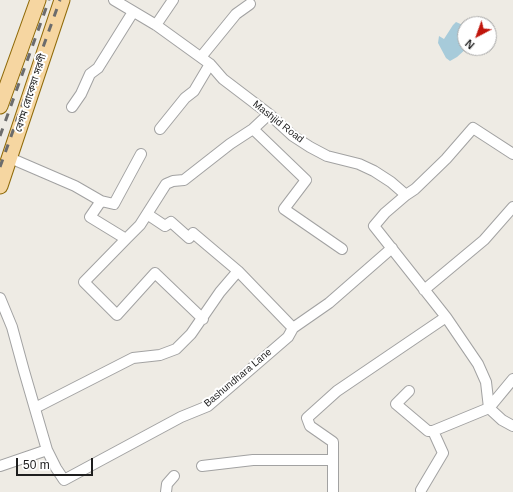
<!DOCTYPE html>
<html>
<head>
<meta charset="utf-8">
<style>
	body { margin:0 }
	#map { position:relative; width:513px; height:492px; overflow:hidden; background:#eeebe4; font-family:Arial,sans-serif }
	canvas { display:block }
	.north { position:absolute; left:457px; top:16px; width:40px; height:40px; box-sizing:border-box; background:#fff; border:1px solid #a5a5a5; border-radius:50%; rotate:221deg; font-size:11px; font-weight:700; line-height:16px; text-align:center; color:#1e1e1e }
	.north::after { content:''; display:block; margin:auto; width:14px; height:18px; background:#c0150b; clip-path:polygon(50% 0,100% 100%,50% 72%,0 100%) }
	.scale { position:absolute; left:16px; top:458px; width:77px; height:18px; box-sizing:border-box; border:2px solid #1e1e1e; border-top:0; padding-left:5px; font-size:12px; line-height:14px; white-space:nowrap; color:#1e1e1e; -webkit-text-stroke:3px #fff; paint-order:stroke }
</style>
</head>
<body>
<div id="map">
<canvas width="513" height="492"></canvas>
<div class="north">N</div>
<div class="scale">50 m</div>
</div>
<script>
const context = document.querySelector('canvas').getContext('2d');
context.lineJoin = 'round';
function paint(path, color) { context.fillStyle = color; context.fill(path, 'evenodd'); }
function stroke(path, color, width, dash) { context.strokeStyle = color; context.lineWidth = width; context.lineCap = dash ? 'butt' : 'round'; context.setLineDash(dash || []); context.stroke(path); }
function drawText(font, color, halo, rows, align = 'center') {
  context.font = font + ' Arial,"Noto Sans Bengali",sans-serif'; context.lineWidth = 4; context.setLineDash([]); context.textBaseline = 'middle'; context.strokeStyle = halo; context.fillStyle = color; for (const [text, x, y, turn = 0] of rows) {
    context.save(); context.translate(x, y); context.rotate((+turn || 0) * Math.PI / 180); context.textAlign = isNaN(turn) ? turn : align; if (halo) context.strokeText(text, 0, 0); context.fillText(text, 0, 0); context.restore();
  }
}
const water = new Path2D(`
	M456 22 465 26V48H467L457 57 450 61 446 58 438 43 439 36 444 39 453 25Z`);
const street = new Path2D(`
	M114 0 156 25 210 64 223 79 269 114 293 136 310 147 327 156 359 164 374 171 391 182 406 195
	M156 25 173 0
	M201 57 236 14 250 4
	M72 107 81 94 90 74 98 68 133 12
	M160 129 185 98 194 91 210 64
	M253 129 306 180 284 209 342 249
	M513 154 473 128 446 159 415 189 406 195 385 213 374 226 446 317 478 364 486 382 489 408 502 420 513 426
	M10 158 75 186 101 201 90 217 126 239 84 282 117 315 155 273 203 319
	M101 201 114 204 141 154
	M147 214 165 226 171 222 189 238 193 233 238 271 293 328
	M126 239 140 225 166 184 173 181 184 180 230 144 253 129 269 114
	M424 290 484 240 513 207
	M0 298 12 327 24 371 47 450 56 468 64 480 181 417 208 406 288 337 293 328 329 303 392 248
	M409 391 396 404 428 431H433L489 408 513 379
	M35 408 133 358 160 355 176 349 191 334 220 292 238 271
	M0 466 47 450
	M202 466 253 460H333
	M421 490 443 453 433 431
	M166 492 167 484 174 476
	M333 492V442L310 426 307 418 337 391 446 317`);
const primary = new Path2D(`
	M0 106 38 0
	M0 186 62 0`);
const rail = new Path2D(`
	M0 136 49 0
	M0 167 60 0`);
const streetNames = [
	["বেগম রোকেয়া সরণী",31,93,-72],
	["Mashjid Road",278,122,38],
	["Bashundhara Lane",238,378,-40]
];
paint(water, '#a7cbda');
stroke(street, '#a2a2a2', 12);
stroke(primary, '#8f6a08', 17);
stroke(street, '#fff', 10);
stroke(primary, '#f6d6a1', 15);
stroke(rail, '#6c6c6c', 3, [8, 8]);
drawText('10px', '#1e1e1e', '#fff', streetNames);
</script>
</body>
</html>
